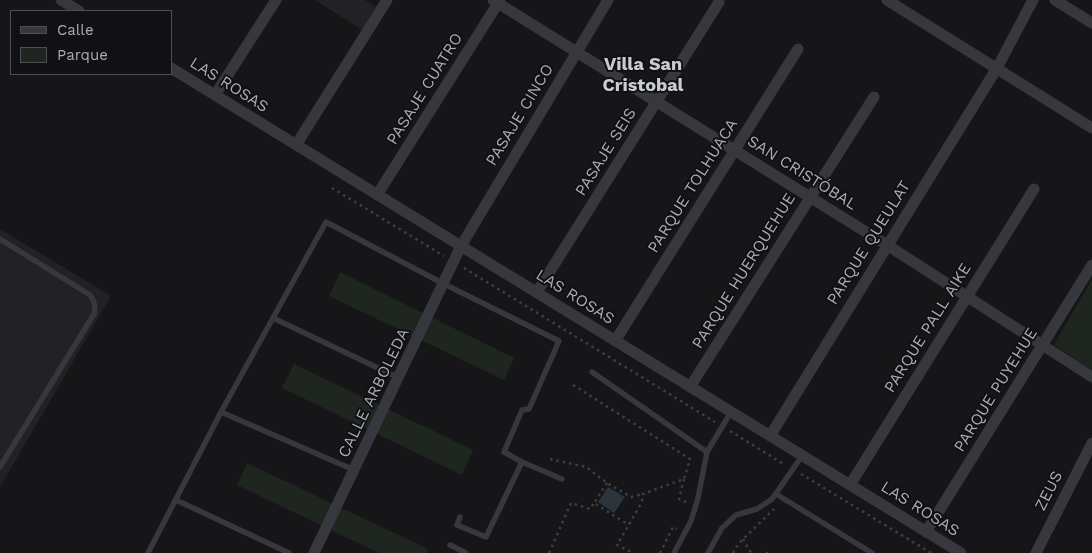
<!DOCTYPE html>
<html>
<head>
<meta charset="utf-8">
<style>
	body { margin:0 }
	#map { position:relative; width:1092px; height:553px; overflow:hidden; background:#161618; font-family:"Work Sans",sans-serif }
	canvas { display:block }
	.legend { position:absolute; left:10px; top:10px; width:162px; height:65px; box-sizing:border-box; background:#111113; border:1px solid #4d4f55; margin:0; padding:6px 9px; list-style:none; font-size:15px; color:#a8adb8 }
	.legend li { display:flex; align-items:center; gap:10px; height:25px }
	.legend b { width:25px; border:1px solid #4d4f55 }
</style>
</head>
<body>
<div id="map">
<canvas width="1092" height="553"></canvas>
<ul class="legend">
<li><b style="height:6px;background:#37383d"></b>Calle</li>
<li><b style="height:14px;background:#1e261f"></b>Parque</li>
</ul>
</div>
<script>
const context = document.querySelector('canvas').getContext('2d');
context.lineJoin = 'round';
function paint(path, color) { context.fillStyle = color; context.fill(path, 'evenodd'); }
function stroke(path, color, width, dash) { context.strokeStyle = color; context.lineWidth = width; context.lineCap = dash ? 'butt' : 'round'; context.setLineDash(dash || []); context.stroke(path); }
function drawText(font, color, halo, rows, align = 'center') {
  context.font = font + ' "Work Sans",sans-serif'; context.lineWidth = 4; context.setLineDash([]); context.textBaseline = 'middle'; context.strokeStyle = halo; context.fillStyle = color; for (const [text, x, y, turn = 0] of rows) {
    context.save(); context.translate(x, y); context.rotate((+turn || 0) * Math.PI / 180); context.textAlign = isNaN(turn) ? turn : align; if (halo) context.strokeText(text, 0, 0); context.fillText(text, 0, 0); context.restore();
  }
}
const built = new Path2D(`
	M315 0H365L376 7 362 30Z
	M0 229 111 296 0 487Z`);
const green = new Path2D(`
	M340 272 514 358 504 380 329 296Z
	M1092 279V370L1054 345Z
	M294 364 473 450 462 475 282 388Z
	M247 463 428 549 427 553H379L237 485Z`);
const water = new Path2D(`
	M608 487 625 497 614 513 598 502Z`);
const path = new Path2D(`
	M332 188 444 256
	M464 268 715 422
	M573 385 690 459 684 479 643 494 642 502 617 545 633 553
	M730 431 785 465
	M550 459 586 467 607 483 631 497 643 494
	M801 474 931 553
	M684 479 679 499 688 503
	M607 483 594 503 629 525
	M743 539 751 553
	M549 553 571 503 590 509 594 503
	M660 553 673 527 677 529
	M733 553 739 543 774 509
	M766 553H768`);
const service = new Path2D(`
	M0 239 90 295C94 301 96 306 94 314L0 467
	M273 318 399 378
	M592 372 707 452
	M221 412 326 222 444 284 559 341 529 409 522 410 504 452 522 462 486 537 457 525 460 517
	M522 462 562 479
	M776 494 872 553
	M176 500 289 553
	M450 545 466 553
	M148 553 221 412 354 470
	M674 553 691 521 698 498 707 452 731 412
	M708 553 722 528 736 515 757 509 772 499 802 456`);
const minor = new Path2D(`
	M61 0 79 11
	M493 0 887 245 1092 377
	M887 0 1092 128
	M1055 0 1092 23
	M171 68 961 553
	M215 95 276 0
	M296 145 387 0
	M377 195 500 0
	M537 292 719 2
	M615 341 798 49
	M690 387 874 97
	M770 436 997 68 1033 0
	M850 485 1034 189
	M926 532 1092 265
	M314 553 461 246 608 0
	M1036 553 1092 443`);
const streetNames = [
	["LAS ROSAS",229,85,32],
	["PASAJE CUATRO",425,89,-58],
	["PASAJE CINCO",520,115,-59],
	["PASAJE SEIS",606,152,-58],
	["SAN CRISTÓBAL",802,173,32],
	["PARQUE TOLHUACA",693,186,-58],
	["PARQUE QUEULAT",869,243,-58],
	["PARQUE HUERQUEHUE",744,271,-58],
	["LAS ROSAS",575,297,32],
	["PARQUE PALL AIKE",928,328,-58],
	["PARQUE PUYEHUE",996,390,-58],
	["CALLE ARBOLEDA",374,393,-64],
	["ZEUS",1049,491,-63],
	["LAS ROSAS",920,509,32]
];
const neighbourhoodNames = [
	["Villa San",643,65],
	["Cristobal",643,86]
];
paint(built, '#222225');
paint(green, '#1e261f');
paint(water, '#2c353c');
stroke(path, '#3d3f44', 2.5, [2.5, 4]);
stroke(service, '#37383d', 5.5);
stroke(minor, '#37383d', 11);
drawText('16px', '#a8adb8', '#111113', streetNames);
drawText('bold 18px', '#c9ccd4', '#111113', neighbourhoodNames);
</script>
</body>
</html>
